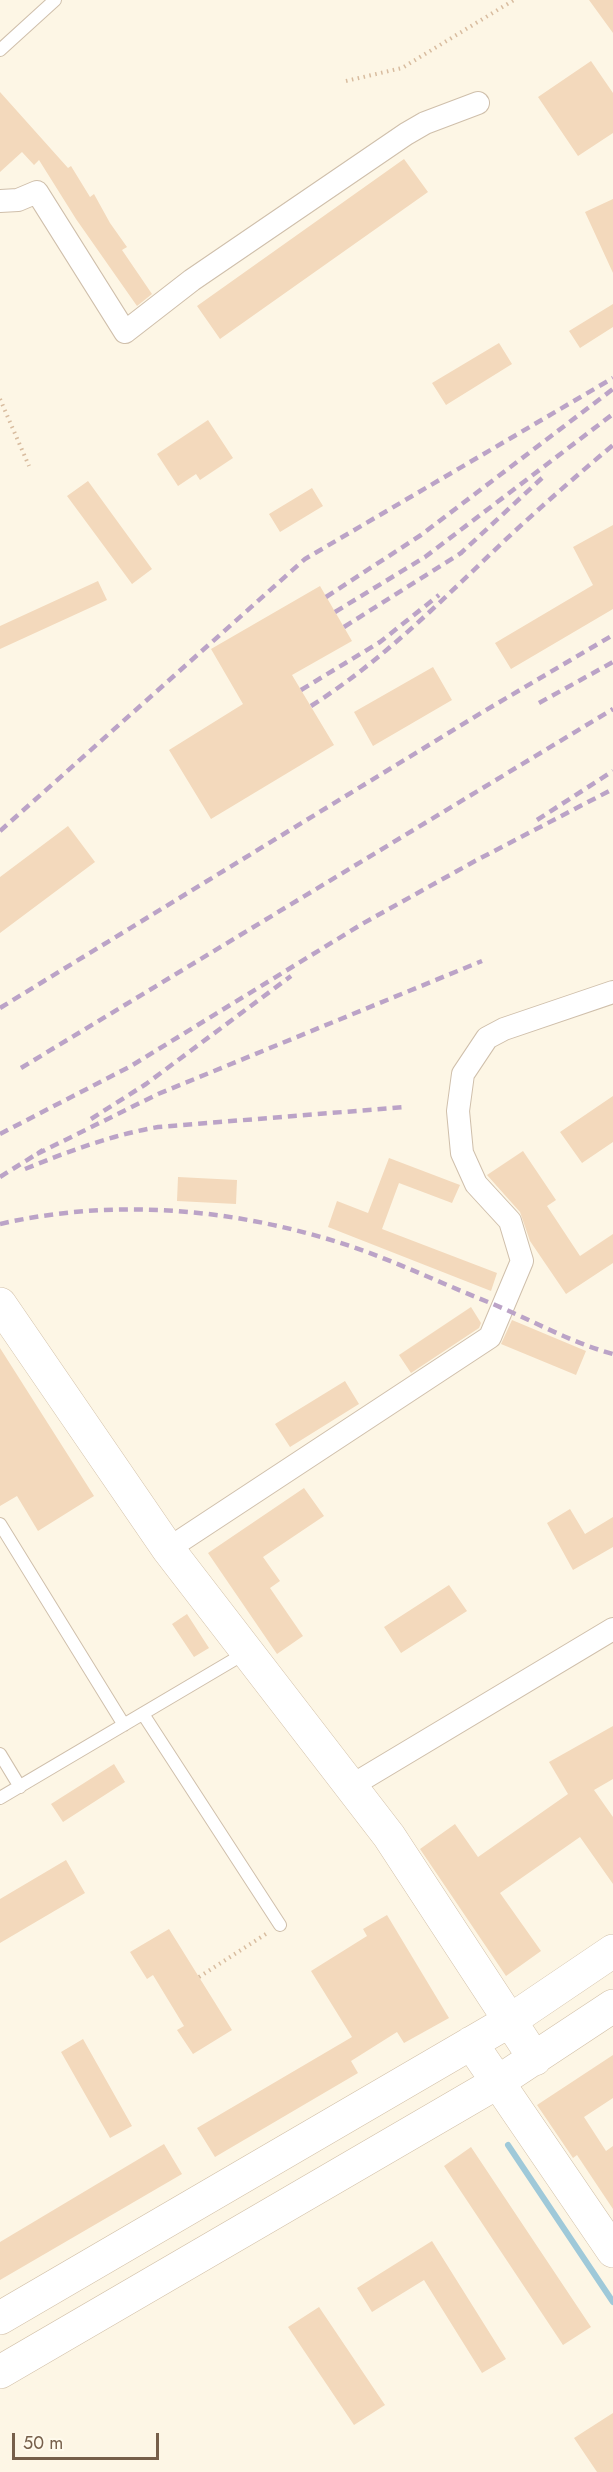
<!DOCTYPE html>
<html>
<head>
<meta charset="utf-8">
<style>
	body { margin:0 }
	#map { position:relative; width:613px; height:2472px; overflow:hidden; background:#fdf6e5; font-family:Jost,sans-serif }
	canvas { display:block }
	.scale { position:absolute; left:12px; top:2433px; width:147px; height:27px; box-sizing:border-box; border:3px solid #765f4a; border-top:0; padding-left:8px; font-size:18px; line-height:21px; white-space:nowrap; color:#765f4a; -webkit-text-stroke:4px #fffaec; paint-order:stroke }
</style>
</head>
<body>
<div id="map">
<canvas width="613" height="2472"></canvas>
<div class="scale">50 m</div>
</div>
<script>
const context = document.querySelector('canvas').getContext('2d');
context.lineJoin = 'round';
function stroke(path, color, width, dash) { context.strokeStyle = color; context.lineWidth = width; context.lineCap = dash ? 'butt' : 'round'; context.setLineDash(dash || []); context.stroke(path); }
function paint(path, color) { context.fillStyle = color; context.fill(path, 'evenodd'); }
const stream = new Path2D(`
	M508 2145 613 2302`);
const building = new Path2D(`
	M589 0H613V33Z
	M591 61 613 93V133L578 156 538 97Z
	M0 92 68 168 71 166 90 197 94 194 110 223 127 247 122 250 152 294 137 306 76 219 39 160 34 165 22 152 0 172Z
	M404 159 428 192 220 339 197 306Z
	M613 199V273L585 212Z
	M613 304V327L580 348 569 331Z
	M499 343 512 364 446 405 432 383Z
	M208 420 233 458 200 480 196 474 178 486 157 454Z
	M88 481 152 569 132 584 67 496Z
	M312 488 323 506 280 532 269 514Z
	M613 525V609L511 669 495 643 593 585 573 547Z
	M98 581 107 600 0 649V626Z
	M320 586 352 641 292 675 334 745 211 819 169 750 243 704 211 649Z
	M433 667 452 700 373 746 354 712Z
	M68 826 95 862 0 933V877Z
	M613 1096V1142L582 1163 560 1132Z
	M523 1151 556 1200 547 1206 580 1256 613 1234V1263L566 1294 530 1241 520 1212 487 1175Z
	M389 1158 460 1185 452 1203 399 1183 382 1229 497 1273 491 1291 328 1227 337 1201 368 1213Z
	M178 1177 237 1180 236 1204 177 1201Z
	M471 1307 481 1323 479 1328 411 1373 399 1355Z
	M512 1320 586 1351 576 1375 501 1344Z
	M0 1348 94 1496 38 1531 17 1496 0 1506Z
	M345 1381 359 1404 290 1447 275 1424Z
	M304 1488 324 1516 263 1557 280 1581 270 1588 303 1636 277 1654 208 1553Z
	M570 1509 585 1534 613 1517V1547L573 1570 547 1523Z
	M449 1585 467 1611 401 1653 384 1627Z
	M187 1614 209 1648 194 1657 172 1624Z
	M613 1726V1779L594 1790 613 1817V1884L580 1837 500 1893 541 1951 506 1976 420 1849 455 1824 478 1857 568 1794 549 1762Z
	M114 1764 125 1782 63 1822 51 1804Z
	M66 1860 85 1893 0 1943V1899Z
	M387 1915 449 2018 404 2043 397 2032 351 2061 358 2073 215 2157 197 2128 352 2037 311 1971 367 1936 363 1929Z
	M169 1929 232 2030 193 2054 177 2030 184 2026 153 1975 147 1979 130 1952Z
	M83 2039 132 2126 110 2138 61 2052Z
	M613 2055V2098L584 2117 606 2151 613 2146V2209L577 2155 573 2158 537 2105Z
	M164 2144 182 2174 0 2280V2242Z
	M471 2147 591 2327 563 2345 444 2166Z
	M432 2241 506 2359 482 2373 424 2280 372 2312 357 2288Z
	M319 2307 385 2405 354 2425 288 2327Z
	M613 2413V2472H597L574 2438Z`);
const path = new Path2D(`
	M346 81 402 68 514 0
	M0 399 29 466
	M199 1977 269 1932`);
const lane = new Path2D(`
	M0 50 55 0
	M0 1524 124 1725
	M143 1714 280 1925
	M0 1754 20 1787
	M0 1798 247 1652`);
const street = new Path2D(`
	M0 201 18 200 37 192 125 332 192 280 406 134 425 123 478 103
	M168 1549 490 1337 522 1261 510 1221 476 1184 462 1153 458 1111 463 1074 487 1038 504 1029 613 992
	M351 1786 613 1629`);
const secondary = new Path2D(`
	M0 1304 168 1549 389 1836 535 2059
	M471 2043 613 2251
	M0 2318 511 2020 613 1951
	M0 2372 498 2082 613 2006`);
const rail = new Path2D(`
	M326 597 421 535 613 389
	M335 612 425 557 613 414
	M344 627 461 553 542 478
	M301 690 380 642 439 595
	M539 703 613 662
	M311 706C382 661 440 602 501 544 537 510 575 477 613 445
	M537 820 613 771
	M0 831 305 559 613 378
	M0 1008 481 713 613 635
	M21 1068 613 709
	M91 1119 146 1084 291 976
	M0 1134 131 1066 362 924 475 861 613 789
	M37 1154 158 1094 482 961
	M25 1169C69 1151 112 1135 158 1127L405 1107
	M0 1177 43 1150
	M0 1224C117 1197 240 1209 353 1247 399 1263 443 1284 488 1302 530 1319 569 1342 613 1354`);
stroke(stream, '#9fc9d9', 6);
paint(building, '#f3d9bc');
stroke(lane, '#cfbfab', 14);
stroke(street, '#cfbfab', 24);
stroke(secondary, '#d2c0a8', 34);
stroke(path, '#d8bc9f', 4, [1.5, 4.5]);
stroke(lane, '#fff', 12);
stroke(street, '#fff', 22);
stroke(secondary, '#fff', 33);
stroke(rail, '#bba3c7', 4.5, [9, 6]);
</script>
</body>
</html>
